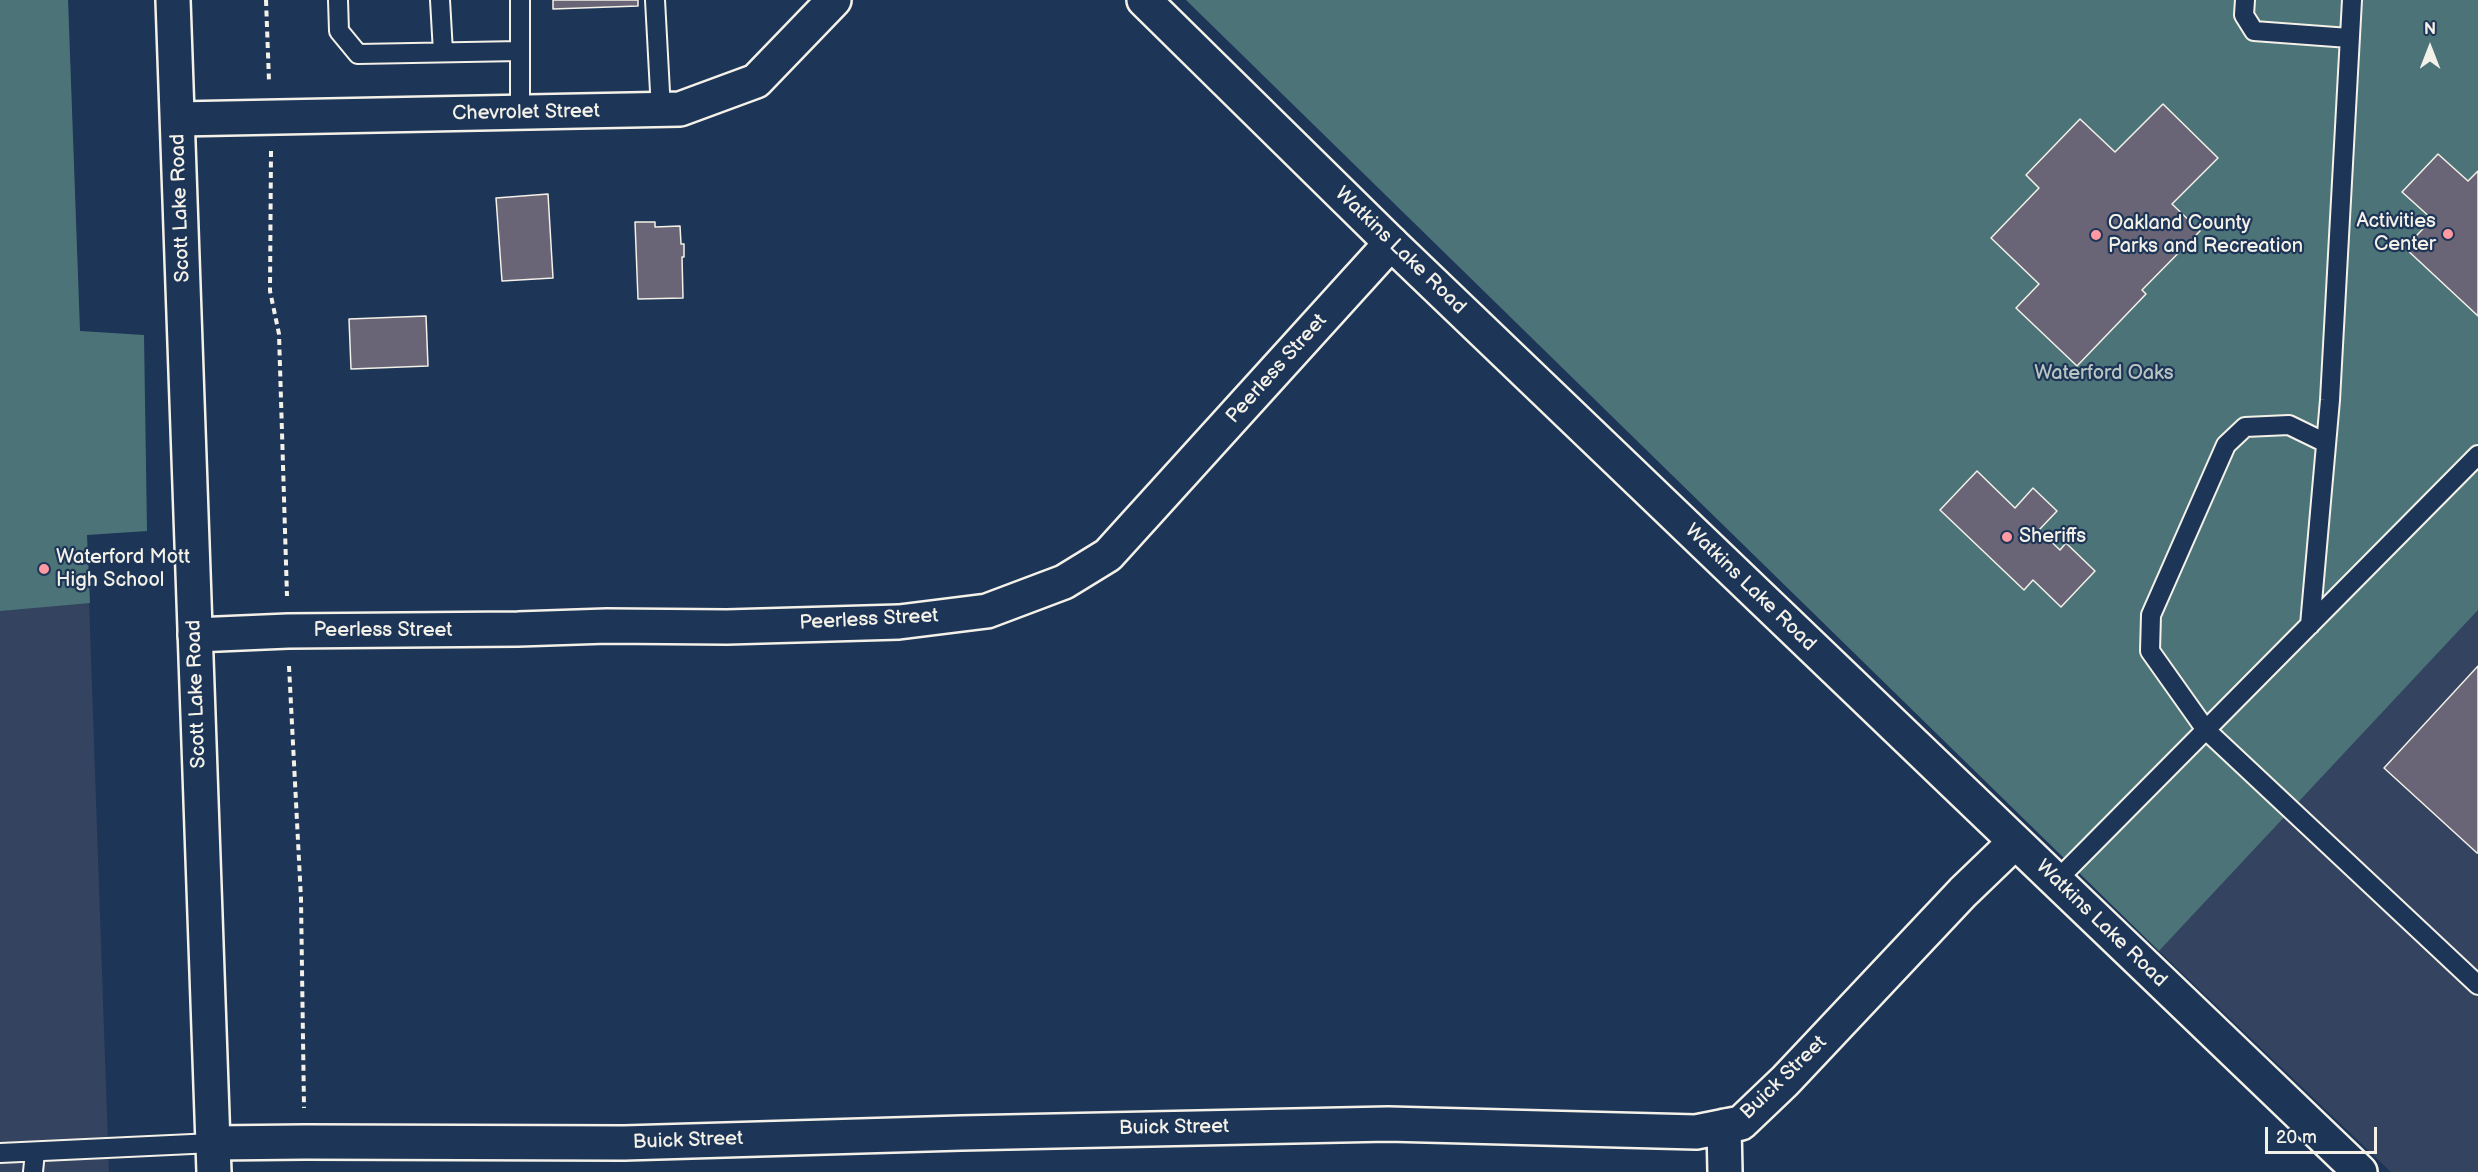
<!DOCTYPE html>
<html>
<head>
<meta charset="utf-8">
<style>
	body { margin:0 }
	#map { position:relative; width:2478px; height:1172px; overflow:hidden; background:#1d3557; font-family:"Balsamiq Sans",sans-serif }
	canvas { display:block }
	.north { position:absolute; left:2400px; top:18px; width:60px; height:60px; -webkit-text-stroke:4px #1d3557; paint-order:stroke; rotate:0deg; font-size:16px; font-weight:700; line-height:24px; text-align:center; color:#f4f1e8 }
	.north::after { content:''; display:block; margin:auto; width:21px; height:27px; background:#f4f1e8; clip-path:polygon(50% 0,100% 100%,50% 72%,0 100%) }
	.scale { position:absolute; left:2265px; top:1127px; width:112px; height:27px; box-sizing:border-box; border:3px solid #f4f1e8; border-top:0; padding-left:8px; font-size:18px; line-height:21px; white-space:nowrap; color:#f4f1e8; -webkit-text-stroke:4px #1d3557; paint-order:stroke }
</style>
</head>
<body>
<div id="map">
<canvas width="2478" height="1172"></canvas>
<div class="north">N</div>
<div class="scale">20 m</div>
</div>
<script>
const context = document.querySelector('canvas').getContext('2d');
context.lineJoin = 'round';
function paint(path, color) { context.fillStyle = color; context.fill(path, 'evenodd'); }
function stroke(path, color, width, dash) { context.strokeStyle = color; context.lineWidth = width; context.lineCap = dash ? 'butt' : 'round'; context.setLineDash(dash || []); context.stroke(path); }
function drawText(font, color, halo, rows, align = 'center') {
  context.font = font + ' "Balsamiq Sans",sans-serif'; context.lineWidth = 4.5; context.setLineDash([]); context.textBaseline = 'middle'; context.strokeStyle = halo; context.fillStyle = color; for (const [text, x, y, turn = 0] of rows) {
    context.save(); context.translate(x, y); context.rotate((+turn || 0) * Math.PI / 180); context.textAlign = isNaN(turn) ? turn : align; if (halo) context.strokeText(text, 0, 0); context.fillText(text, 0, 0); context.restore();
  }
}
const built = new Path2D(`
	M0 0H68L109 1172H0Z
	M2478 610V1172H2391L2159 951Z`);
const green = new Path2D(`
	M0 0H68L80 331 144 335 147 531 87 535 90 603 0 611Z
	M1186 0H2478V610L2159 951Z`);
const building = new Path2D(`
	M553 0H638V6L553 9Z
	M2163 104 2218 158 2172 204 2200 231 2142 290 2146 294 2077 366 2016 308 2039 284 1991 238 2039 188 2026 175 2080 119 2115 152Z
	M2438 154 2468 181 2478 171V316L2405 248 2432 219 2402 192Z
	M548 194 553 278 502 281 496 198Z
	M635 222H655V227L680 226 681 244H684V257H682L683 298 638 299Z
	M426 316 428 366 351 369 349 319Z
	M1977 471 2015 508 2033 488 2057 511 2039 530 2060 550 2066 543 2095 571 2061 607 2033 580 2024 590 1940 510Z
	M2478 666V853H2477L2384 768Z`);
const path = new Path2D(`
	M266 0 269 81
	M271 151 270 291 279 334 287 596
	M289 666 301 899 304 1108`);
const service = new Path2D(`
	M338 0 339 31 358 54 520 51
	M440 0 443 52
	M655 0 661 110
	M2245 0 2244 15 2254 31 2349 38
	M520 114V0
	M2326 443 2289 425 2245 427 2226 445 2151 615 2150 651 2206 730 2478 985
	M2310 625 2330 400 2352 0
	M2056 881 2478 455
	M0 1153 213 1143
	M33 1172 35 1152`);
const minor = new Path2D(`
	M178 119 680 109 756 81 834 0
	M195 635 288 631 518 629 607 626 727 627 899 622 987 611 1064 582 1108 555 1391 243
	M1724 1126 1725 1172
	M213 1143 305 1142 624 1143 961 1133 1388 1124 1696 1132 1741 1123 1785 1081 1963 892 2015 842`);
const tertiary = new Path2D(`
	M173 0 214 1172
	M1144 0 1391 243 2360 1172`);
const markers = [
	[2448,234,6,"#ff9aa2"],
	[2096,235,6,"#ff9aa2"],
	[2007,537,6,"#ff9aa2"],
	[44,569,6,"#ff9aa2"]
];
const streetNames = [
	["Chevrolet Street",526,113,-1],
	["Scott Lake Road",181,208,-92],
	["Watkins Lake Road",1400,251,44],
	["Peerless Street",1277,369,-48],
	["Watkins Lake Road",1750,588,44],
	["Peerless Street",869,620,-3],
	["Peerless Street",383,631],
	["Scott Lake Road",197,694,-92],
	["Watkins Lake Road",2101,924,44],
	["Buick Street",1784,1078,-44],
	["Buick Street",1174,1128,-1],
	["Buick Street",688,1141,-2]
];
const poiNames = [
	["Activities",2436,222,"right"],
	["Center",2436,245,"right"],
	["Oakland County",2108,224],
	["Parks and Recreation",2108,247],
	["Sheriffs",2019,537],
	["Waterford Mott",56,558],
	["High School",56,581]
];
const parkNames = [
	["Waterford Oaks",2104,374]
];
paint(built, '#344360');
paint(green, '#4c7478');
paint(building, '#696576');
stroke(building, '#f4f1e8', 1.5);
stroke(service, '#f4f1e8', 22);
stroke(minor, '#f4f1e8', 38);
stroke(tertiary, '#f4f1e8', 38);
stroke(path, '#f4f1e8', 4, [6, 4.5]);
stroke(service, '#1d3557', 18);
stroke(minor, '#1d3557', 33);
stroke(tertiary, '#1d3557', 33);
for (const [x, y, r, color] of markers) { const dot = new Path2D(); dot.arc(x, y, r, 0, 2 * Math.PI); context.fillStyle = color; context.fill(dot); stroke(dot, '#1d3557', 2); }
drawText('20px', '#f4f1e8', '#1d3557', streetNames);
drawText('20px', '#f4f1e8', '#1d3557', poiNames, 'left');
drawText('20px', '#b9c5c1', '#1d3557', parkNames);
</script>
</body>
</html>
